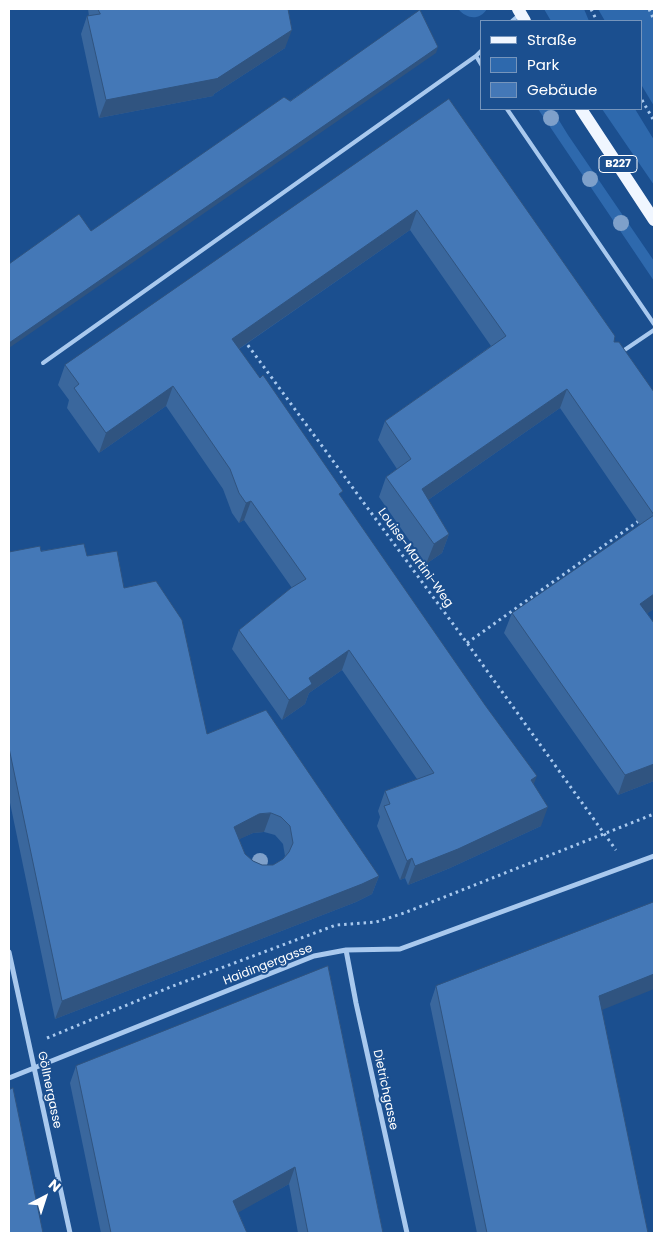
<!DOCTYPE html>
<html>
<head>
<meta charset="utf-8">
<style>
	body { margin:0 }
	#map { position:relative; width:663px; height:1242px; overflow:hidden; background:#1b4f8f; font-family:Poppins,sans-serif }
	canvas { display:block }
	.frame { position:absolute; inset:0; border:10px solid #fff; pointer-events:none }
	.legend { position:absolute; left:480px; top:20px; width:162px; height:90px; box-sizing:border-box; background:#1b4f8f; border:1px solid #7695bc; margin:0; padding:6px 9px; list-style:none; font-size:15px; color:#fff }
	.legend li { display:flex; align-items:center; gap:10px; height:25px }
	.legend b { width:25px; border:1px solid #7695bc }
	.north { position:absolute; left:20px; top:1172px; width:50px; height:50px; -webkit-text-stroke:4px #1b4f8f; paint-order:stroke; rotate:40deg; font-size:14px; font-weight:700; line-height:20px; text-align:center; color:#fff }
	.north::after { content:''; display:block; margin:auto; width:18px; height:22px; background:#fff; clip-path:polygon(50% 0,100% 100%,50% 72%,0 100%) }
</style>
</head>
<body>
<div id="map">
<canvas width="663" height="1242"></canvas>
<div class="frame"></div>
<ul class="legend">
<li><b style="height:6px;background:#f0f6ff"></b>Straße</li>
<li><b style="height:14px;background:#2e69ad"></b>Park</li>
<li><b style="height:14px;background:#4478b7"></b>Gebäude</li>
</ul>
<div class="north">N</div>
</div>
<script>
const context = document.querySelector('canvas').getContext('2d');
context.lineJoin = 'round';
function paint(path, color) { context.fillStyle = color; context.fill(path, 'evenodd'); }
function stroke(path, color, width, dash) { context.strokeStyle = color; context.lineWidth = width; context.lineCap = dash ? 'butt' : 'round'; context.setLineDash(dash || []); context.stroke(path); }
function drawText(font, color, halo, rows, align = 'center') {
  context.font = font + ' Poppins,sans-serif'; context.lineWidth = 4; context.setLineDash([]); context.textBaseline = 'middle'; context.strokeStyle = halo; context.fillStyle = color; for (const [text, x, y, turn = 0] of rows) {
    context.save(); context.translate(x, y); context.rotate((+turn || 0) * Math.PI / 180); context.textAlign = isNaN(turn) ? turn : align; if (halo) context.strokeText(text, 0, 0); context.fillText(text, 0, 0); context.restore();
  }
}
const green = new Path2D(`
	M458 9H487C479 21 467 19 458 9Z
	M544 9H584L589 21H551Z
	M598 9H654V106L642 86V21H605Z
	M538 109H552L568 135 654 261V281Z
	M602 109H635L654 140V185Z`);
const path = new Path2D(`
	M591 9 597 21
	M649 9 654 20
	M642 100 654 121
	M244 340 467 643 616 850
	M467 643 640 520
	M47 1038 173 986 336 925 376 922 404 913 654 814`);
const service = new Path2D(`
	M512 21 519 15
	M482 50 476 56 482 66
	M507 109 654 324
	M620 353 654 330
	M43 363 476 56`);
const minor = new Path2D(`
	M346 950 356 1003 407 1233
	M9 952 70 1233
	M9 1078 314 956 346 950 400 949 654 856`);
const primary = new Path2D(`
	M518 9 525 21
	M581 109 654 220`);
const trees = [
	[551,118],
	[590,179],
	[621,223],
	[260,861]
];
const wall = new Path2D(`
	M88 9H288L285 48 214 94 213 96 99 118 81 34 87 16H89Z
	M449 99 614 342 654 392V609L647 613 654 623V781L618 795 504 633 512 613 640 525 560 408 428 500 449 534 442 553 426 564 379 497 386 477 397 469 378 440 385 421 491 346 410 230 239 349 341 497 534 784 541 826 450 868 408 885 405 878 400 880 377 826 380 817 378 811 385 791 417 779 342 670 309 693 305 704 282 720 232 649 239 630 292 588 244 520 239 523 232 513 223 489 166 406 99 453 67 408 69 400 58 385 65 365Z
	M41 551 87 556 124 588 207 734 379 876 372 894 356 902 55 1019 9 798V552ZM264 832 275 835 283 844 285 856 283 859 273 865H262L253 861 245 854 239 839 253 833Z
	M328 966 383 1233H298L289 1184 238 1212 247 1233H101L70 1083 76 1066Z
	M436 986 601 1010 648 1233H477L430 1004Z`);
const shadedWall = new Path2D(`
	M292 30 285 48 214 94 213 96 99 118 106 100Z
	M438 47 436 53 9 348V343Z
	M417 210 410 230 224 359 232 339Z
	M173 386 166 406 99 453 106 433Z
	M567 389 560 408 415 509 422 489Z
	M251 501 244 520 239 523 246 503Z
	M449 534 442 553 426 564 434 544Z
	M654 594V609L633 623 640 604Z
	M349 650 342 670 309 693 305 704 282 720 289 700 309 678Z
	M654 764V781L618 795 625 775Z
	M537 776 529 796 531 780Z
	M548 807 541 826 450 868 408 885 415 866Z
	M271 813 264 832 253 833 227 845 234 827 259 814Z
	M412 858 405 878 400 880 407 861Z
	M379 876 372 894 356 902 55 1019 62 1001Z
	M654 974V989L592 1014 599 996Z
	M295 1167 289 1184 227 1219 233 1201Z`);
const building = new Path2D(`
	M98 9H288L292 30 218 78H220L106 100 87 16 100 14Z
	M420 10 438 47 9 343V264L79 214 91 231 284 97 290 101Z
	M449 99 615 336 614 342H619L654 392V594L640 604 654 623V764L625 775 512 613 654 515 567 389 422 489 449 534 434 544 386 477 411 459 385 421 506 336 417 210 232 339 260 378 263 375 343 491 339 494 485 705 537 776 531 780 548 807 458 849 415 866 412 858 407 861 384 806 390 804 385 791 434 773 349 650 309 678 312 684 289 700 239 630 291 588 306 579 251 501 246 503 239 493 230 469 173 386 106 433 74 388 79 384 65 365Z
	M84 544 87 556 117 551 124 588 156 581 182 620 207 734 266 710 379 876 362 884 62 1001 9 748V552L40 546 41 551ZM271 813 281 817 290 826 293 843 289 852 283 859 273 865H262L253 861 245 854 234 827 259 814Z
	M654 902V974L599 996 648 1233H487L436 986Z
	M328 966 383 1233H308L295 1167 233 1201 247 1233H111L76 1066Z
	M13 1088 43 1233H9V1090Z`);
const shields = [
	[618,164,38]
];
const shieldNames = [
	["B227",618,164]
];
const streetNames = [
	["Louise-Martini-Weg",415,558,54],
	["Haidingergasse",268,965,-21],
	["Göllnergasse",49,1090,78],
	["Dietrichgasse",385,1090,78]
];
paint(green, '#2e69ad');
stroke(path, '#a9c9ee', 3, [2.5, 4]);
stroke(service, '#a9c9ee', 4);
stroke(minor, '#a9c9ee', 5);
stroke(primary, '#f0f6ff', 12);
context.fillStyle = '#7ea0ca';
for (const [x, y] of trees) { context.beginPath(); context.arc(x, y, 8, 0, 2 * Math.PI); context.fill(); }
paint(wall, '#3a679d');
paint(shadedWall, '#305480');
paint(building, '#4478b7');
stroke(building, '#305480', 1);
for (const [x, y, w] of shields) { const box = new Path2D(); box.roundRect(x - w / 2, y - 8.5, w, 17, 4); context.fillStyle = '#1b4f8f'; context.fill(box); stroke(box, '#fff', 1); }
drawText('bold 11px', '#fff', null, shieldNames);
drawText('12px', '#fff', '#1b4f8f', streetNames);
</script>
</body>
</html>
